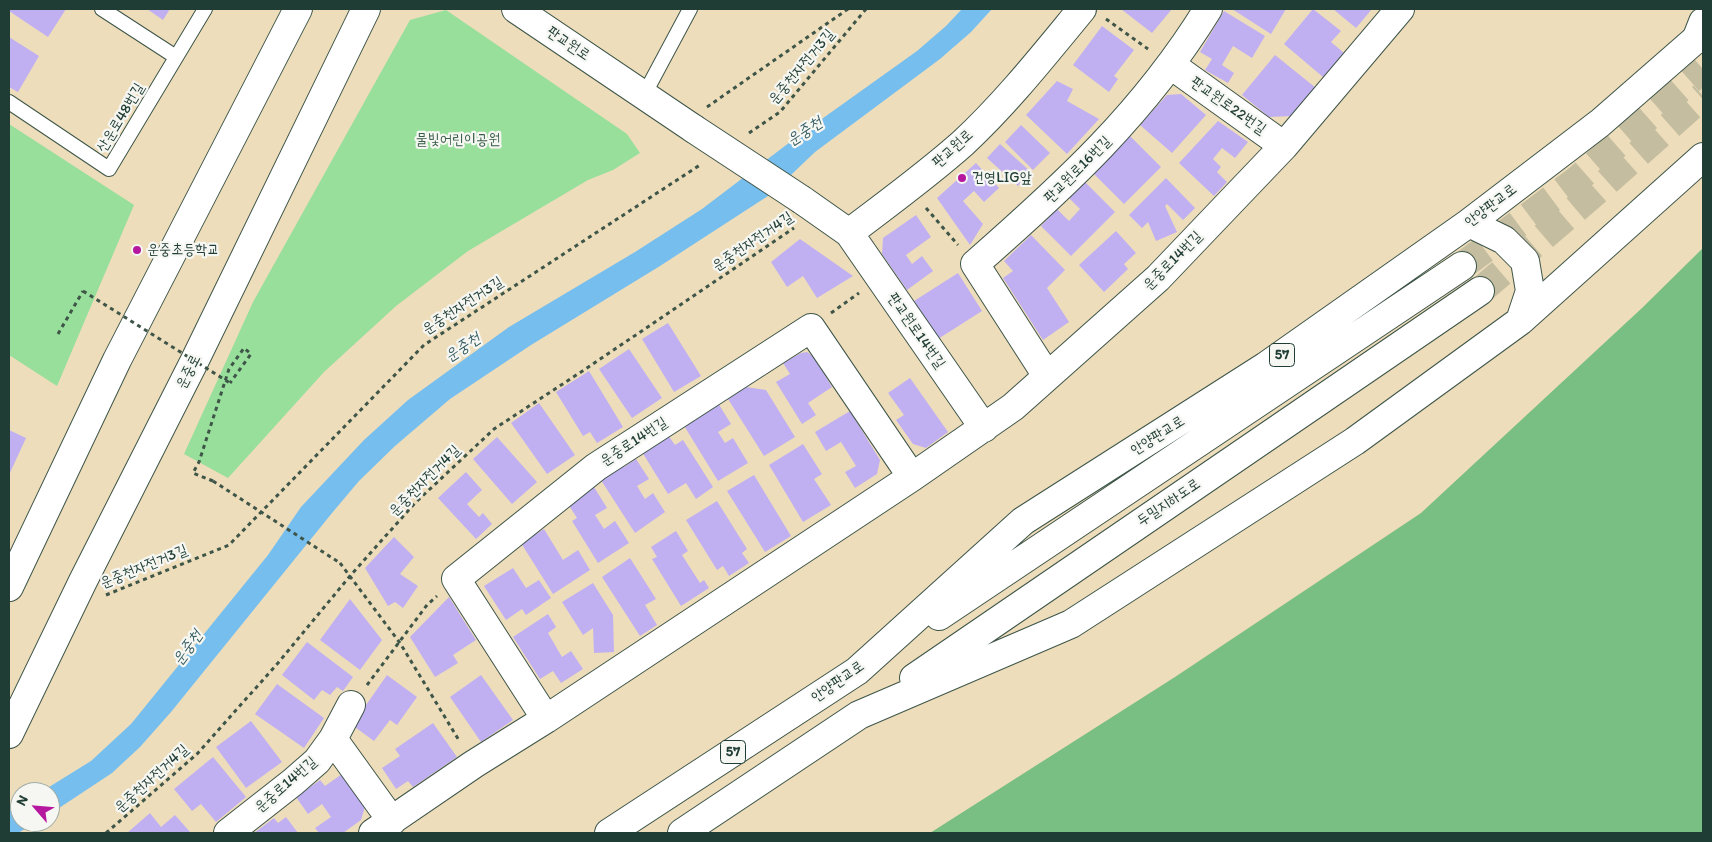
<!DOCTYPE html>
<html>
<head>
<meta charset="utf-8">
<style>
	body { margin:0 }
	#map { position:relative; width:1712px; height:842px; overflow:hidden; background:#edddbb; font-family:Itim,sans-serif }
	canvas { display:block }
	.frame { position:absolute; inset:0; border:10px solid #1f3d34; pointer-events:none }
	.north { position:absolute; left:10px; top:782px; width:50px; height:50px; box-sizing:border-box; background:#f6f6f2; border:1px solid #a0aca6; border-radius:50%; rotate:297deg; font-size:14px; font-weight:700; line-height:20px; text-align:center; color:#1f3d34 }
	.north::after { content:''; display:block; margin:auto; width:18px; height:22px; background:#b5179e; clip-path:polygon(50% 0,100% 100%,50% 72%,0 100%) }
</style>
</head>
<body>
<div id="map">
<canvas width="1712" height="842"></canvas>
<div class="frame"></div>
<div class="north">N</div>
</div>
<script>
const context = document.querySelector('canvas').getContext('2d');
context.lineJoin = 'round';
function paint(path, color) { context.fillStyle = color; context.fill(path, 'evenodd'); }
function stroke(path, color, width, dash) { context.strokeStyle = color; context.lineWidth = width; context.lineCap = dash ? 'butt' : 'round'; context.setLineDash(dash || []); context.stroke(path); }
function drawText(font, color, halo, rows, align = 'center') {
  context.font = font + ' Itim,"Poor Story",sans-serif'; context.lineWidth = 4.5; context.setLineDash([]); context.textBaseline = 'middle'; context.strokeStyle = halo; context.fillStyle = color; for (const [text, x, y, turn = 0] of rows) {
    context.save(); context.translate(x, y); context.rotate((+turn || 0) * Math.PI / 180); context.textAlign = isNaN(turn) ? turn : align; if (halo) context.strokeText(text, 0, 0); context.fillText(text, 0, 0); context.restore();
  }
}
const green = new Path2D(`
	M446 10 627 134 640 153 613 170 588 180 468 251 396 306 324 372 228 478 184 454 253 302 410 20Z
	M9 124 134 205 57 386 9 355Z`);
const forest = new Path2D(`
	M1703 248V833H930L1175 677 1421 513 1642 308Z`);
const water = new Path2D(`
	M962 9H992L971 32 940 59 815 152 771 194 660 266 531 345 450 399 395 446 359 481 332 513 171 712 140 747 112 773 50 814V792H41L91 761 131 724 268 555 301 507 364 440 408 400 509 327 635 252 702 209 798 136 917 51 946 26Z
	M20 805V822H37L18 833H9V810Z`);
const building = new Path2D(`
	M9 9H66L48 37 9 11Z
	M147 9H170L163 20Z
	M1121 9H1172L1152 33Z
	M1232 9H1286L1271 34Z
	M1313 9 1341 31 1331 42 1344 53 1323 77 1284 44Z
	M1333 9H1372L1356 28Z
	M1224 11 1265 36 1252 58 1233 46 1222 65 1234 73 1228 83 1205 70 1212 59 1200 52Z
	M1102 26 1134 50 1114 76 1118 79 1109 92 1073 65Z
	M9 37 39 56 18 92 9 87Z
	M1275 55 1316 88 1293 116 1269 117 1242 95Z
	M1057 81 1073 89 1067 101 1099 119 1067 154 1026 115Z
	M1181 94 1206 115 1172 153 1140 125 1167 95Z
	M1218 121 1248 142 1235 158 1222 148 1213 159 1221 167 1217 172 1227 182 1214 196 1179 163Z
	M1021 125 1050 153 1033 170 1005 142Z
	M1130 136 1161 167 1124 204 1093 173Z
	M1000 144 1031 172 1018 186 987 158Z
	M976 163 999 188 984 202 974 191 963 201 983 224 970 245 937 198Z
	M1166 178 1195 208 1183 220 1167 204 1165 206 1177 232 1156 241 1148 222 1142 228 1129 215Z
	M1085 182 1115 212 1071 256 1041 226 1057 209 1069 221 1080 209 1069 198Z
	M916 215 931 237 906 255 912 264 922 256 933 271 907 290 882 254 883 238Z
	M1116 231 1136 253 1124 264 1128 269 1104 292 1079 265Z
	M1031 235 1065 270 1047 288 1069 322 1043 340 1003 278 1013 271 1004 261Z
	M800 239 853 276 817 298 803 276 787 287 771 262Z
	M958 273 982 311 938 339 914 301Z
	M668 323 701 376 674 392 642 339Z
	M629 349 662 398 632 418 599 369Z
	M807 352 814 357 832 387 808 403 816 415 802 424 776 382 790 374 783 363 801 353Z
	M589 371 623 427 597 443 590 432 583 436 556 392Z
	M910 378 948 432 926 448 913 444 896 420 904 415 888 393Z
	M746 387 766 390 795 437 764 456 728 399Z
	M539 403 575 455 547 474 511 423Z
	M718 403 731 424 718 432 725 443 733 438 748 463 718 481 683 424Z
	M850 411 880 460 877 474 855 488 845 472 856 466 841 442 826 451 815 432Z
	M9 430 26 438 9 475Z
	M668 435 675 445 683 440 713 487 696 499 686 483 668 494 642 452Z
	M497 437 537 482 512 504 473 459Z
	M803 444 822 474 814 479 831 505 803 522 769 465Z
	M636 459 649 479 637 486 645 499 653 493 665 512 635 533 599 477 622 463 624 467Z
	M466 472 482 490 467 504 479 517 483 513 492 524 476 539 438 498Z
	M754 475 791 536 765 552 727 491Z
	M594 487 607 508 595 515 604 529 615 521 629 543 598 563 572 521 577 518 568 504Z
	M717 501 747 549 742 553 749 563 729 576 723 566 717 570 686 520Z
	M544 529 563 560 578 550 590 570 553 594 521 543Z
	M676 531 688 551 682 555 700 583 704 580 709 588 681 606 652 559 657 557 651 547Z
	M394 537 414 557 400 574 418 586 403 608 395 602 388 606 365 568Z
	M630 558 656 599 645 605 657 625 640 636 602 577Z
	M513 568 526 588 539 580 551 598 526 615 522 609 506 620 484 586Z
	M593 583 613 615 614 652 594 653 593 628 583 635 562 602Z
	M449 597 476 640 453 655 458 663 435 677 410 637Z
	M350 599 382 640 360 670 320 640Z
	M548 614 556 627 548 633 562 657 571 651 583 669 561 683 553 671 540 679 513 637Z
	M307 642 353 677 343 691 337 687 330 695 322 690 314 700 282 675Z
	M387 675 417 697 397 725 390 720 374 741 352 725Z
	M481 675 513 720 481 742 450 697Z
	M277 684 324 718 304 748 255 714Z
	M251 721 282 762 246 788 216 747Z
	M433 723 457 757 413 787 408 781 396 789 382 768 400 756 395 749Z
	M213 757 246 797 216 822 201 804 192 811 174 789Z
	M342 774 365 807 361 820 343 833H319L315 828 331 817 322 804 308 814 296 797 320 780 325 786Z
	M150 813 161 827 175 815 191 833H127Z
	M286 817 298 833H254L274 818 278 823Z`);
const primaryTunnel = new Path2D(`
	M1462 266 1578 179 1703 69
	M1480 291 1592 195 1703 96`);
const path = new Path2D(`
	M1106 19 1148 49
	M707 107 848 9
	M749 133 780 112 866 9
	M926 208 958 245
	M831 313 859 293
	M58 334 83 291
	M213 481 193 473 199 462 229 369 244 348 251 354 230 383
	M340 563 400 643 460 742
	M106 595 229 545 424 345 700 165
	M367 685 427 605 437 596
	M106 833 197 754 278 663 350 576 415 503 494 429 584 370 794 228`);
const lane = new Path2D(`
	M102 9 176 57
	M644 95 690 9
	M9 102 109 169 205 9`);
const street = new Path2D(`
	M516 9 694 129
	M1171 65 1284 146
	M802 200 849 233C887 204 927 175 963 143 1007 102 1044 55 1082 9
	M849 233 984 428
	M1047 376 975 264C1065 185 1144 113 1208 9
	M546 719 456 579 596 467 811 328 912 477
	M333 739 392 821
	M228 833 293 782 317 761 333 739 351 705
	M373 833 474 764 546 719 912 477 1013 407 1158 278 1284 146 1400 9`);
const secondary = new Path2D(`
	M9 587 117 360 298 9
	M9 734 83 581 195 360 366 9`);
const primary = new Path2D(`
	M1469 223 1504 240 1525 261 1530 291 1520 321
	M939 616 1462 266
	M914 678 1480 291
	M609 833 857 671 1023 521 1266 366 1469 223 1600 123 1703 33
	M682 833 859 715 1071 624 1355 441 1520 321 1703 157`);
const highway = new Path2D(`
	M1696 40 1703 22`);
const pathBridge = new Path2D(`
	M83 291 230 383
	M213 481 340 563`);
const streetBridge = new Path2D(`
	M694 129 802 200`);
const markers = [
	[962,178,5,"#b5179e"],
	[137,250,5,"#b5179e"]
];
const shields = [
	[1282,355,25],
	[733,752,25]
];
const shieldNames = [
	["57",1282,355],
	["57",733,752]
];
const streetNames = [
	["판교원로",568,44,34],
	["운중천자전거3길",802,67,-50],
	["판교원로22번길",1228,106,35],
	["산운로48번길",121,118,-59],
	["판교원로",953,149,-42],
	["판교원로16번길",1078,170,-45],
	["안양판교로",1491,206,-37],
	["운중천자전거4길",753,242,-34],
	["운중로14번길",1173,261,-45],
	["운중천자전거3길",463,306,-33],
	["판교원로14번길",916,331,55],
	["운중로",189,372,-63],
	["안양판교로",1158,436,-32],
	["운중로14번길",634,442,-33],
	["운중천자전거4길",425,481,-45],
	["두밀지하도로",1169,503,-34],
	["운중천자전거3길",144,567,-22],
	["안양판교로",838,682,-35],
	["운중천자전거4길",152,779,-42],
	["운중로14번길",286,785,-41]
];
const parkNames = [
	["물빛어린이공원",458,140]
];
const poiNames = [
	["건영LIG앞",972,178],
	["운중초등학교",147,250]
];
const waterNames = [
	["운중천",805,132,-33],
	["운중천",463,348,-33],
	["운중천",188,648,-54]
];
paint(green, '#97df9a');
paint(forest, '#79be82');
paint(water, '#76beee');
paint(building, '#c1b0f1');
stroke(primaryTunnel, '#c4bda0', 28, [28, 14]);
stroke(lane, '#3e5548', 16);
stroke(street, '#3e5548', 30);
stroke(secondary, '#3e5548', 30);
stroke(primary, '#3e5548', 30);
stroke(highway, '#3e5548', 30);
stroke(path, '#3e5548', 3, [4, 4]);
stroke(lane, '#fff', 14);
stroke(street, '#fff', 28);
stroke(secondary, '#fff', 28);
stroke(primary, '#fff', 28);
stroke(highway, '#fff', 28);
stroke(streetBridge, '#3e5548', 30, []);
stroke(pathBridge, '#3e5548', 3, [4, 4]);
stroke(streetBridge, '#fff', 28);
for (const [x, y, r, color] of markers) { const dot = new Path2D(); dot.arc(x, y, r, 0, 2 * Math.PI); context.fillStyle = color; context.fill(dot); stroke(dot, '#f6f6f2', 2); }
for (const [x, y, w] of shields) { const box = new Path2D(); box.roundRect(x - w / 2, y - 11.5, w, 23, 4); context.fillStyle = '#f6f6f2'; context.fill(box); stroke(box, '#1f3d34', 1); }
drawText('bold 14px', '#1f3d34', null, shieldNames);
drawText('15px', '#1f3d34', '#f6f6f2', streetNames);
drawText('15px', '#375d48', '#f6f6f2', parkNames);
drawText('15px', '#1f3d34', '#f6f6f2', poiNames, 'left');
drawText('italic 16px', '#355d62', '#f6f6f2', waterNames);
</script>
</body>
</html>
